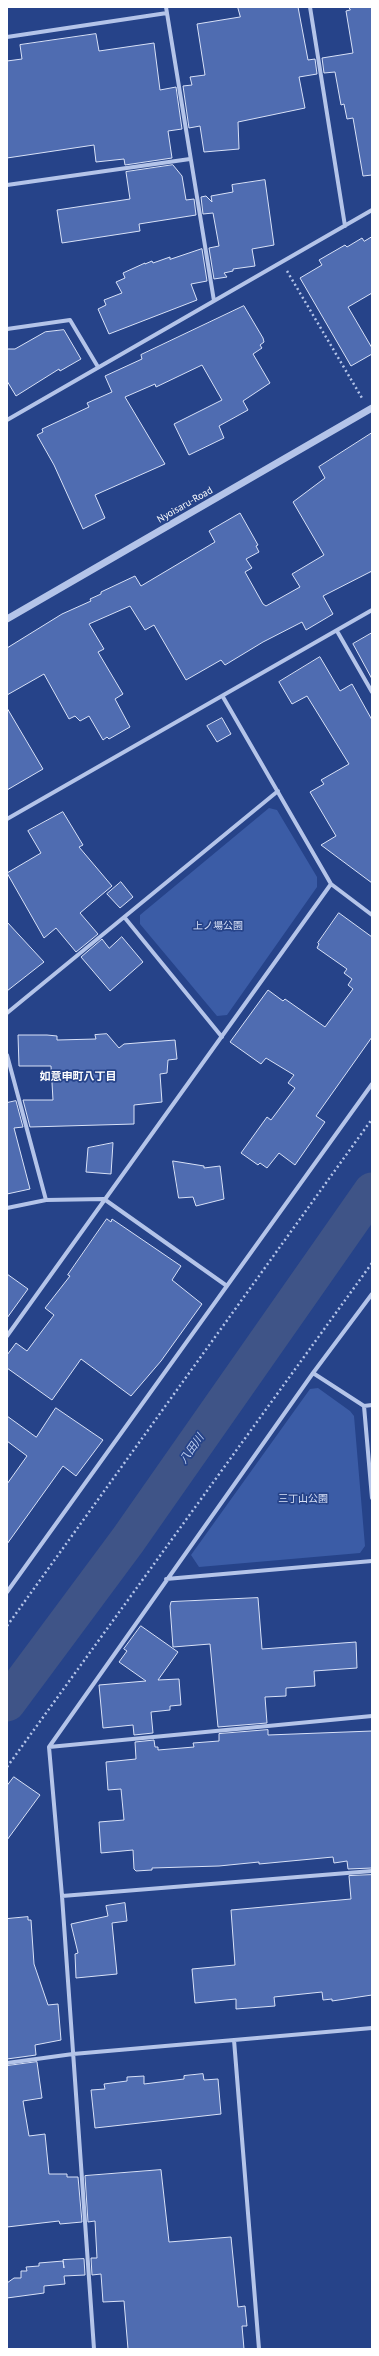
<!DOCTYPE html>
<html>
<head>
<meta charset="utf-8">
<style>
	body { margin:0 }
	#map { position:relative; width:379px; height:2356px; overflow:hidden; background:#264389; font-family:"PT Sans",sans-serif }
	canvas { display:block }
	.frame { position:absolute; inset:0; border:8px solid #fff; pointer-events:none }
</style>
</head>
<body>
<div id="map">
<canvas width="379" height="2356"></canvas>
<div class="frame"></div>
</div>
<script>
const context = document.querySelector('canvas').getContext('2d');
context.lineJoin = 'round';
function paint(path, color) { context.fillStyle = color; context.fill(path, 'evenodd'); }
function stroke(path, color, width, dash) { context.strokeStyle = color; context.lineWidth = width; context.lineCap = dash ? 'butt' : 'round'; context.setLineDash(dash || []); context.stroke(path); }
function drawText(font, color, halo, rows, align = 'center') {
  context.font = font + ' "PT Sans","Noto Sans JP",sans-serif'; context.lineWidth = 3.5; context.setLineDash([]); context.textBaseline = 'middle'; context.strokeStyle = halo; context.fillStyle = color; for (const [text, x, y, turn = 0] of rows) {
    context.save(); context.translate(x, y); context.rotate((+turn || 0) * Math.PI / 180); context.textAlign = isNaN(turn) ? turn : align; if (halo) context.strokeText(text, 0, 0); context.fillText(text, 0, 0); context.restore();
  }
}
const green = new Path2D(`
	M269 808 277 810 317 877V887L227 1015 217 1016 140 924V915Z
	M318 1388 350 1411 354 1416 365 1546 360 1553 199 1567 191 1555 310 1389Z`);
const river = new Path2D(`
	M7 1703 128 1540 372 1191`);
const building = new Path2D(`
	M238 7H298L308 60 315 59 317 74 299 77 305 108 238 122 239 149 204 152 200 126 189 128 183 86 192 85 190 77 205 75 197 24 240 17Z
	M349 7H372V175L363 176 353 118 347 119 344 104 341 105 335 72 324 73 322 58 353 53 346 11 350 10Z
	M96 34 99 51 154 43 160 90 176 87 182 129 168 131 172 158 125 165 124 159 96 162 94 145 7 158V61L22 59 20 45Z
	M173 165 182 176 186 200 194 199 196 215 139 224 140 231 62 243 57 210 130 199 126 172Z
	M265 180 274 245 252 249 255 266 233 269V271L224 273 227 277 214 279 209 248 219 246 213 213 203 214 201 197 206 196 212 202 211 196 233 192 232 185Z
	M372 237V293L348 307 372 348V354L351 366 300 278 322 265 319 260 345 245 347 247 362 238 364 241Z
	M202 249 207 281 191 284 197 300 109 334 98 309 106 305 104 300 122 293 116 282 125 278 123 273 145 263V264L152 261 153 263 170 257V259Z
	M244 306 263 338 264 342 260 345 262 348 253 354 270 383 243 401 248 410 219 426 224 438 189 455 174 424 222 400 202 365 156 387 155 384 125 397 165 464 95 495 105 518 83 529 54 465 37 435 43 432 42 429 89 407 87 403 112 392 105 376 142 359 141 355Z
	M64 330 81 359 60 371 59 369 16 396 7 381V349H15L45 332Z
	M372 433V571L323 596 333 614 306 630 302 622 263 642 225 665 221 660 186 680 154 625 145 630 130 606 89 624 104 649 98 652 123 694 115 699 130 727 109 739 107 737 103 740 89 716 80 721 75 716 69 719 44 674 7 695V648L62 614 91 601 90 599 101 594V592L135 576 141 586 215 542 209 531 240 513 258 545 256 546 259 552 246 559 252 568 245 572 263 604 266 606 300 587 292 574 324 555 293 502 325 478 319 467Z
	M372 633V679L353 644Z
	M320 657 340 691 352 684 372 720V883L321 845 336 836 310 792 324 784 321 780 349 764 307 696 292 704 279 682Z
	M7 708 43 769 7 790Z
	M222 718 231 734 217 742 207 726Z
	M63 812 83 845 79 847 112 886 80 913 98 934 76 952 56 928 44 938 7 873 41 853 28 831Z
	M121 882 133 897 120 908 107 894Z
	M339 913 372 937V1037L316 1116 325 1122 295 1165 279 1153 267 1168 260 1163 258 1165 241 1153 267 1117 271 1120 295 1088 288 1083 294 1075 266 1058 261 1064 230 1042 268 990 283 1001 285 999 325 1027 353 989 348 985 352 979 344 973 347 969 317 948 319 944 318 943Z
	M7 922 44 962 7 991Z
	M122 937 143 962 110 991 81 957 102 939 109 948Z
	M107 1034 119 1048 124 1044 175 1040 177 1059 168 1060 167 1073 160 1074 162 1102 134 1105V1124L30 1127 23 1100H53L51 1066H19L18 1035H47L57 1036V1040L96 1039 95 1035Z
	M16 1101 23 1127 14 1128 30 1189 7 1194V1103Z
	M113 1143 111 1174 86 1172 88 1148Z
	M173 1161 204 1166V1168L220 1166 224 1199 196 1206 193 1197 179 1198Z
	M107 1219 111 1222 112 1219 181 1266 172 1280 202 1304 161 1361 131 1396 81 1359 52 1400 7 1368V1355L16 1343 27 1351 54 1315 45 1308 70 1276 68 1275Z
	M7 1274 28 1289 7 1318Z
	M56 1408 103 1440 76 1476 63 1466 7 1544V1484L27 1456 7 1441V1416L36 1437Z
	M258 1598 262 1649 356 1642 357 1668 314 1671 315 1686 286 1688V1696L265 1697 267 1723 218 1727 210 1644 173 1647 170 1606 171 1602Z
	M141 1626 178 1652 158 1680 179 1679 181 1705 170 1706V1710L151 1712 153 1733 134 1735 133 1725 103 1728 99 1685 146 1681 119 1662 127 1651 124 1649Z
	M268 1730V1735L372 1731V1868L348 1869 347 1861 334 1863 333 1857 259 1864V1862L219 1866 152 1868V1870L136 1871 134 1869 133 1850 101 1853 99 1822 124 1820 121 1789 108 1790 106 1762 136 1759 135 1742 154 1740 155 1747H158V1750L194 1747 193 1743 219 1741V1734Z
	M14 1777 40 1795 7 1840V1786Z
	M372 1875V1995L332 2001V1999L323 2000 322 1992 274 1997 275 2006 236 2009V1999L195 2003 192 1969 235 1965 231 1910 351 1899 349 1876Z
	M125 1903 127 1921 112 1923 117 1974 76 1978 75 1954 78 1953 71 1924 108 1916 106 1906Z
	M28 1917V1920H31L34 1964 48 2005 58 2004 61 2040 35 2045 36 2055 7 2059V1919Z
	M37 2062 42 2098 23 2101 29 2136 45 2134 49 2174H67V2177H78L82 2222 60 2224 59 2221 7 2227V2066Z
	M203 2074 204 2080 218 2079 221 2114 95 2128 91 2090 105 2089 104 2084 127 2081V2077L144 2076V2084L184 2079V2076Z
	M161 2170 169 2242 231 2237 238 2307 245 2306 247 2326H242L244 2349H128L124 2301 103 2302 101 2274 92 2275 91 2258H97L95 2221 88 2222 85 2176Z
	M84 2259 85 2275 64 2276 65 2284 44 2286V2293L7 2298V2283L14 2278H21V2271H27L26 2267 39 2266V2263L63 2261 64 2268 63 2260Z`);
const path = new Path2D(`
	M287 271 362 398
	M7 1626 372 1119
	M7 1767 372 1263`);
const minor = new Path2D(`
	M166 7 214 301
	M310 7 345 226
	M7 37 167 13
	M7 185 190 159
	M7 329 70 320 98 367
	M7 420 372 210
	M337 631 372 692
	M223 697 331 884 372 915
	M7 819 372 610
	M125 918 222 1037
	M7 1013 278 791
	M7 1055 46 1200
	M7 1208 46 1200 104 1199 227 1286
	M7 1336 331 884
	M313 1373 364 1406
	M372 1405 364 1406 372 1498
	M166 1579 372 1561
	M7 1592 372 1084
	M49 1747 372 1716
	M62 1896 372 1871
	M234 2040 259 2349
	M7 2063 73 2054 372 2028
	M94 2349 62 1896 49 1747 313 1373 372 1294`);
const tertiary = new Path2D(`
	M7 619 372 408`);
const streetNames = [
	["Nyoisaru-Road",185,505,-30]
];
const parkNames = [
	["上ノ場公園",218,926],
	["三丁山公園",303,1499]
];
const neighbourhoodNames = [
	["如意申町八丁目",78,1077]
];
const waterNames = [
	["八田川",192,1449,-55]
];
paint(green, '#3b5ca6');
stroke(river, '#3f5487', 37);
paint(building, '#4f6cb1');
stroke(building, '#d8e1f7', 1);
stroke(path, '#b4c4e9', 2.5, [2, 3]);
stroke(minor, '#b4c4e9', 4);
stroke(tertiary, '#b4c4e9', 7);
drawText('10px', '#fff', '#264389', streetNames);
drawText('10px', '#d8e1f7', '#264389', parkNames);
drawText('bold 11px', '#fff', '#264389', neighbourhoodNames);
drawText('italic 11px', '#bfcff0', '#264389', waterNames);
</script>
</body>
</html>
